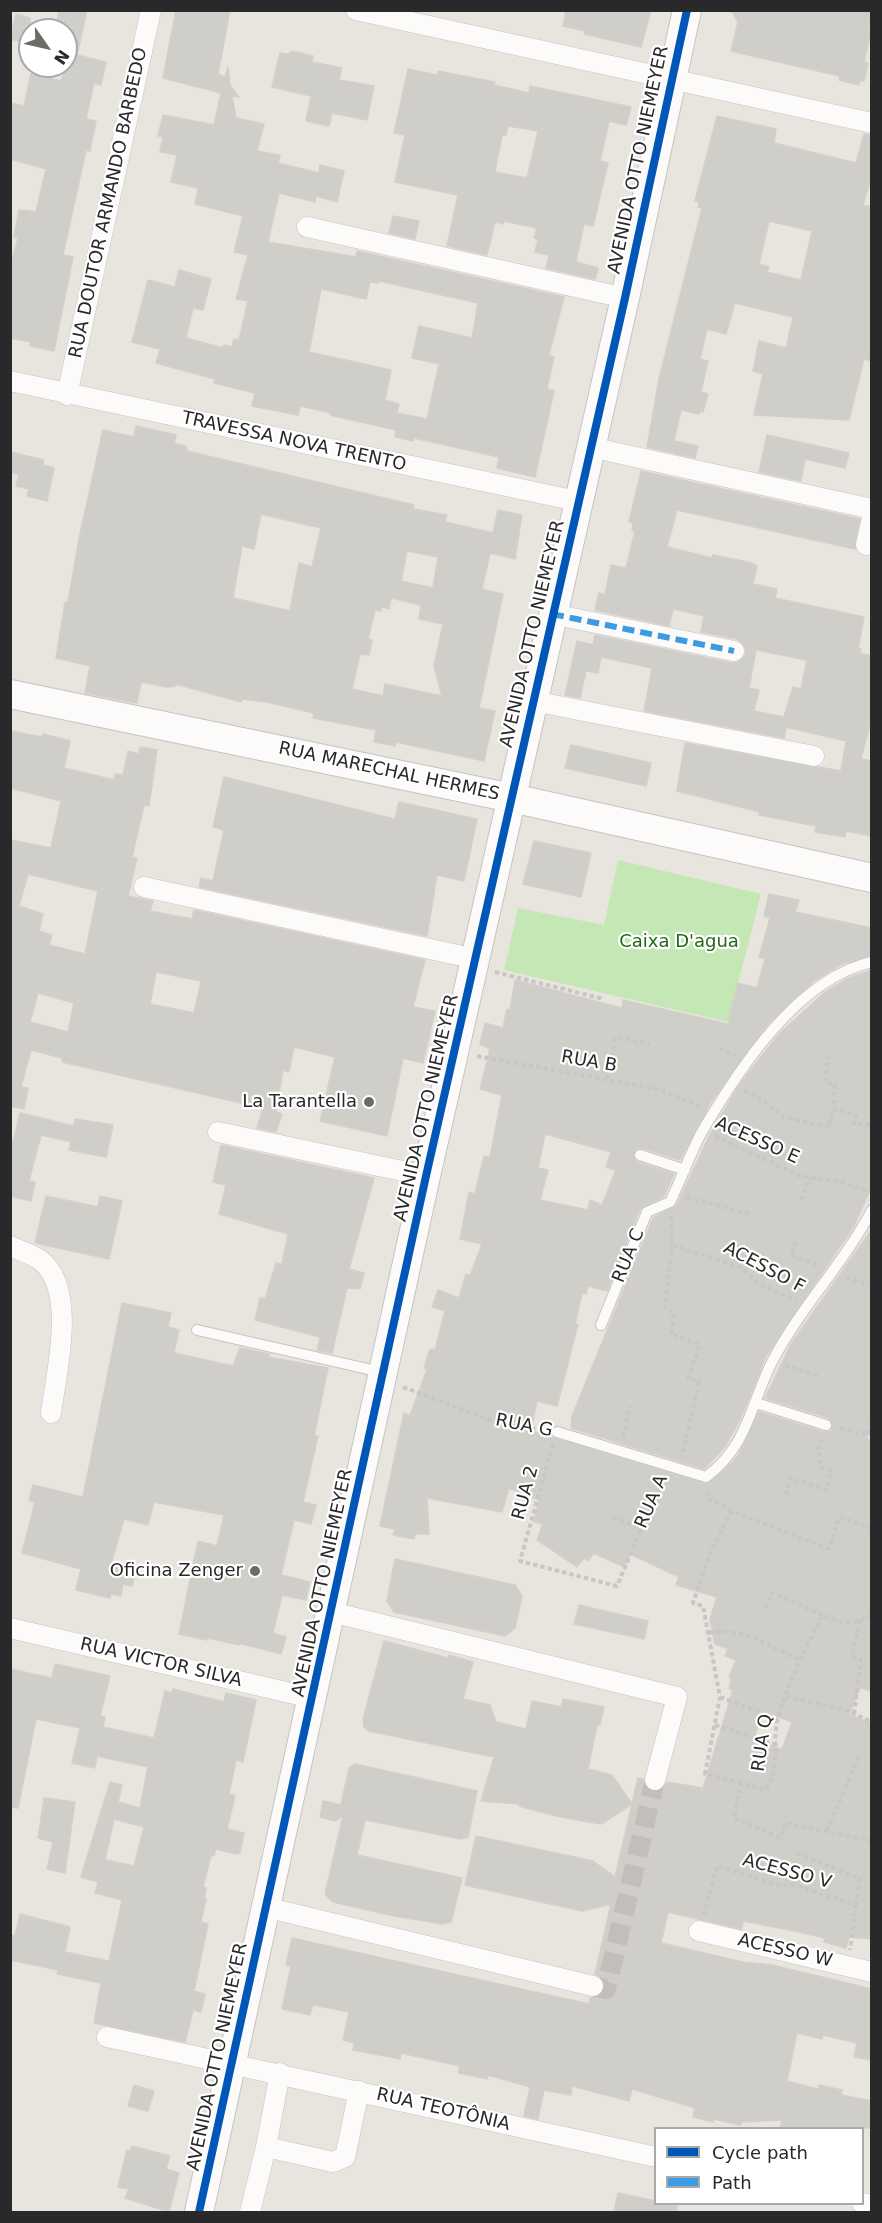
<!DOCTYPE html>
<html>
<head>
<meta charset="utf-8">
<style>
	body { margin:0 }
	#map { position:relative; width:882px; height:2223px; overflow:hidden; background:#e8e5de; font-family:"DejaVu Sans",sans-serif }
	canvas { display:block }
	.frame { position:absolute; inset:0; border:12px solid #292929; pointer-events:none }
	.legend { position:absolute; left:654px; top:2127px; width:210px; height:78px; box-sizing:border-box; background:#fff; border:2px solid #a9a9a9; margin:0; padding:8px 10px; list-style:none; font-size:18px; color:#292929 }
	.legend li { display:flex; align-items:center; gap:12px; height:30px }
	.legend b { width:30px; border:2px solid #a9a9a9 }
	.north { position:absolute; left:18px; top:18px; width:60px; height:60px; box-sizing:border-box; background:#fff; border:2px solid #a9a9a9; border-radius:50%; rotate:124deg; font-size:16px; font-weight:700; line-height:24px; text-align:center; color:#292929 }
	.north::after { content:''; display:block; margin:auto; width:21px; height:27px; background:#6c6b68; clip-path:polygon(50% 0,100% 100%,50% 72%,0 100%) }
</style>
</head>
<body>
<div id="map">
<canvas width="882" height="2223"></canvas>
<div class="frame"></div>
<ul class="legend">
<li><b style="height:8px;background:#0057b8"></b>Cycle path</li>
<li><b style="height:8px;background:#3d9ce1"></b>Path</li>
</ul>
<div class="north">N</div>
</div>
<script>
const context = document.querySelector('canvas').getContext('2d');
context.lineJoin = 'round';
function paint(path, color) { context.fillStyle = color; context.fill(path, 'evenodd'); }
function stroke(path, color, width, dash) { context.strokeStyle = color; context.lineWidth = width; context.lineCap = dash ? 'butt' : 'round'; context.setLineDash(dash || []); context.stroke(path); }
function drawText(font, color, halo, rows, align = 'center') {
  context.font = font + ' "DejaVu Sans",sans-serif'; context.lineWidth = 4.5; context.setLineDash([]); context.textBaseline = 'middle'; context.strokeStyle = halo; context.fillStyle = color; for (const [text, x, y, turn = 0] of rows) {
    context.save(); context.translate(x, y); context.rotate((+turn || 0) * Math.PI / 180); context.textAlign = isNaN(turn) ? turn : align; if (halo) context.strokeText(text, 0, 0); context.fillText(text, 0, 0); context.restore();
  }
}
const green = new Path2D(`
	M618 860 761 894 728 1022 504 970 518 908 604 925Z`);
const building = new Path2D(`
	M59 10H87L77 55 106 62 101 85 94 83 86 119 96 121 90 151 86 150 63 255 73 257 54 351 30 346 31 342 10 338V269L18 238 14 237 19 210 36 212 46 169 10 159V103L24 106 31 74 61 81 66 66V30H56Z
	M176 10H230L218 74 225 77 228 67 230 85 239 97 232 96 236 118 264 124 257 151 280 155 278 163 319 173 320 165 344 171 337 202 316 196 315 202 279 193 268 242 356 257 357 251 564 297 549 355 554 357 547 389 554 391 535 477 497 468 499 457 414 438 413 441 395 437 396 430 330 415 331 413 300 406 298 415 252 406 255 393 214 383 215 379 156 363 160 349 132 342 148 280 175 287 179 270 211 279 203 310 193 308 186 338 223 348 224 345 232 347 234 339 239 340 248 301 236 299 248 255 234 252 243 216 195 204 198 188 171 182 177 155 160 152 163 137 158 136 163 115 214 125 221 93 163 78ZM379 281 478 303 472 338 419 326 412 358 439 364 427 419 397 413 399 404 385 400 391 370 309 352 321 289 366 299 370 282 378 283Z
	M566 10H651L641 47 584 34 585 31 563 26Z
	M731 10H872L869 31 871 32 864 62 868 63 864 81H860L859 85 839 80 840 76 731 51 738 22Z
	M16 14 30 18V43L10 39Z
	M292 51 313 56 312 62 342 68 339 80 374 86 367 120 332 113 329 126 306 121 311 96 272 87 280 53 288 54Z
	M408 69 437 75 438 71 495 82 494 85 529 93 530 86 631 107 626 125 609 121 600 161 608 163 593 226 584 224 576 262 598 268 595 279 546 268 549 255 535 252 538 239 534 238 537 228 504 221 503 224 495 222 487 255 447 246 458 195 395 182 405 135 394 133ZM508 126 538 131 527 178 495 172 502 135H506Z
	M717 116 776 129 774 143 856 163 864 134 872 135V175L863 205 872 207V361L864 359 849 420 754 415 763 374 753 371 759 341 786 348 793 317 735 303 726 334 707 329 700 359 708 361 701 392 708 394 703 412 700 411 699 414 681 410 674 441 698 446 695 458 647 447 659 379 702 208 698 207 699 202 695 201ZM769 221 812 231 801 280 767 272 769 267 759 264Z
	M393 216 419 221 415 239 389 233Z
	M136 426 176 435 174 443 186 446 187 451 414 505 413 509 447 515 445 522 493 533 498 510 522 515 515 559 490 553 482 589 503 594 479 708 495 711 484 761 396 742 395 746 374 742 376 730 313 718 314 713 267 702 242 699 241 702 176 684V686L167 687 141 682 137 703 85 693 90 666 56 658 65 602H68L80 534 103 430 134 437ZM261 514 321 528 312 567 299 563 290 611 233 598 242 546 254 549ZM407 551 438 557 433 588 401 581ZM391 598 421 605 419 619 443 624 434 666 442 696 385 684 383 696 352 689 360 654 369 655 372 640 368 639 375 610 381 611 382 607 389 609Z
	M767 435 849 453 845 468 805 459 801 481 759 472Z
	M10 452 44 460 43 465 54 468 47 501 27 496 29 489 16 486 19 474 10 473Z
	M641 471 860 519 855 549 677 510 667 547 712 558 713 555 748 562 757 566 753 584 777 589 775 598 864 617 858 649H861L860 653 872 656V716L861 759 872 761V836L846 831 845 837 815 832 816 826 759 815 760 812 677 791 685 743 841 771 846 741 786 727 784 738 644 711 652 668 601 657 598 673 586 671 580 698 565 695 577 641 593 645 595 635 732 663 738 662 746 654 745 647 737 639 701 632 704 616 673 609 669 626 595 610 599 593 605 595 611 565 626 568 635 531H632L633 523 629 522ZM756 650 807 660 801 689 793 687 784 717 754 711 759 690 749 688Z
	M10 731 42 737 43 734 70 741 64 768 114 780 115 774 123 775 128 751 139 754 140 747 157 750 149 806 144 805 132 857 137 858 128 896 153 901 150 911 192 919 194 910 425 960 413 1007 435 1011 423 1063 403 1058 387 1136 320 1121 335 1057 294 1047 289 1072 283 1070 276 1112 282 1114 276 1132 257 1128 263 1108 62 1062V1058L31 1050 21 1087 28 1088 24 1109 10 1106V840L51 848 61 801 10 788ZM28 874 98 891 85 954 49 945 52 935 39 931 43 914 19 906ZM156 972 201 981 194 1013 150 1004ZM38 993 74 1003 68 1032 30 1022Z
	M571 745 651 763 646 786 565 768Z
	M224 777 395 819 399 802 477 819 464 881 437 875 427 936 199 887 201 878 213 881 224 830 213 827Z
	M534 841 591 853 581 897 523 884Z
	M769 894 799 900 795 912 872 928V955L842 964 815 980 768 1024 711 1102 680 1160 642 1148 635 1150 633 1156 637 1162 674 1174 664 1196 640 1209 607 1291 588 1286 586 1294 582 1293 575 1324H578L557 1406 537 1401 531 1431 707 1484 725 1470 738 1456 759 1412 824 1432 831 1431 833 1424 829 1418 765 1398 791 1344 872 1229V1414L867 1439 872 1440V1691L860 1688 849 1715 872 1723V1939L849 1937 846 1948 824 1942 825 1938 794 1931 744 1921 741 1929 668 1912 661 1943 743 1962 772 1965 872 1989V2060L854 2057 857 2043 823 2035 822 2039 797 2033 787 2081 818 2089 819 2085 842 2090 841 2095 872 2101V2128H780L782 2120 741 2122V2125L713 2119V2122L693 2117 695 2108 632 2089 629 2101 572 2086 571 2095 544 2090 538 2119 524 2116 530 2087 488 2075 487 2079 458 2073 460 2066 401 2053 400 2059 353 2050 354 2043 343 2040 349 2012 313 2005 310 2015 282 2009 291 1966 286 1965 292 1938 589 2004 590 1998 601 1995 605 1988 602 1978 595 1974 611 1904 582 1911 465 1885 476 1836 593 1861 615 1877 638 1778 643 1779 646 1788 653 1792 663 1789 667 1782 703 1788 733 1690 729 1688 732 1678 729 1677 736 1660 725 1656 728 1649 715 1644 710 1619 717 1597 676 1585 679 1577 630 1554 624 1567 594 1553 588 1561 584 1558 577 1567 537 1540 543 1524 534 1522 539 1500 509 1488 502 1512 427 1498 429 1534H415L414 1539 393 1535 395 1529 380 1526 404 1413 410 1416 427 1369 424 1368 430 1349 435 1350 445 1311 432 1307 438 1290 459 1298 466 1274 470 1276 482 1244 460 1239 469 1192 475 1194 484 1156 490 1157 502 1095 480 1089 490 1049 480 1044 485 1023 503 1028 507 1009 510 1010 515 980 622 1008 623 1000 728 1024 738 983 757 988 765 959 759 957 770 918 764 916ZM545 1134 611 1152 606 1167 616 1170 602 1205 590 1200 588 1210 540 1200 548 1170 538 1168ZM763 1711 792 1722 782 1749 753 1741Z
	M872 970V1186L854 1226 766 1356 740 1420 725 1447 704 1469 571 1428 572 1416 653 1218 677 1205 710 1134 740 1084 779 1034 824 993 848 978Z
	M20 1113 74 1126 75 1119 113 1125 106 1157 69 1150 71 1142 41 1135 29 1181 35 1182 31 1201 10 1196V1155Z
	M221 1145 374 1178 349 1269 364 1273 360 1289 347 1288 332 1353 317 1350 320 1337 255 1320 260 1298 265 1299 276 1263 282 1264 288 1234 219 1214 226 1185 213 1182Z
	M46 1196 98 1207 100 1196 122 1201 109 1259 35 1243Z
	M122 1303 171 1313 168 1327 179 1330 174 1353 233 1366 240 1348 269 1354 268 1357 328 1368 314 1436H318L303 1502 316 1505 311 1524 294 1520 281 1575 310 1582 306 1600 282 1595 273 1633 286 1637 281 1654 239 1643V1645L208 1638 207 1640 179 1634 198 1541 217 1546 224 1515 154 1502 148 1525 124 1519 111 1564 136 1571 132 1586 123 1584 121 1596 111 1594 110 1598 76 1590 81 1569 22 1553 35 1502 29 1501 33 1485 83 1497Z
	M395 1559 515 1585 522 1596 515 1628 505 1636 394 1612 387 1601Z
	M579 1605 648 1621 644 1639 574 1624Z
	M384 1641 448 1658 449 1655 473 1662 463 1699 490 1705 496 1722 526 1729 532 1701 561 1707 563 1699 604 1707 600 1725H597L588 1769 612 1775 632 1804 601 1824 560 1817 519 1806 520 1804 481 1801 494 1757 369 1731 364 1727 363 1719Z
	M55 1664 110 1676 100 1716 105 1717 103 1727 154 1738 165 1691 172 1693 173 1689 224 1702 226 1693 256 1700 243 1762 236 1760 229 1794 235 1796 227 1829 244 1833 240 1853 236 1854 216 1849 214 1856 211 1855 203 1887 206 1888 204 1898 206 1899 201 1922 208 1924 194 1991 205 1994 201 2012 193 2010 185 2042 94 2023 101 1983 57 1974 58 1970 10 1960V1935L15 1936 20 1914 70 1927 65 1952 109 1961 122 1900 95 1893 98 1882 81 1877 110 1782 122 1785 118 1802 140 1808 148 1767 97 1756 95 1768 72 1763 80 1728 36 1719 18 1808 10 1807V1669L52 1678ZM114 1819 144 1827 134 1866 105 1860Z
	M355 1764 477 1791 468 1837 461 1839 365 1820 357 1855 462 1878 451 1922 443 1924 394 1916 333 1902 325 1894 343 1816 335 1821 320 1817 323 1801 341 1805 349 1768Z
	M44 1798 75 1802 65 1873 47 1869 53 1842 38 1838Z
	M134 2085 154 2091 148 2111 128 2106Z
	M132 2146 170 2156 166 2169 179 2173 169 2212 125 2198 129 2189 118 2187 127 2150 130 2151Z
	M618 2193 656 2201V2204L677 2206V2212H614Z`);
const streetTunnel = new Path2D(`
	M593 1986 606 1989 655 1780`);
const path = new Path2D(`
	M495 972 604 999
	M719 1049 735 1055
	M828 1055 825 1082 835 1085 833 1109
	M477 1056 658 1089 703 1107
	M607 1079 616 1037 650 1044
	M744 1091 762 1099 783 1117 829 1127 833 1109 856 1115 854 1124 872 1125
	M715 1136 800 1176 841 1182 872 1192
	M687 1197 750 1214
	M801 1200 810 1177
	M671 1216 672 1245 740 1267 760 1284 796 1301
	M796 1242 791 1255 820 1266
	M672 1245 665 1308 674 1313 671 1334 700 1345 688 1378 699 1382 682 1456
	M846 1278 872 1286
	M785 1365 819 1376
	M403 1387 504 1425 545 1430
	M840 1428 872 1435
	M868 1434 872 1422
	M623 1437 630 1406
	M553 1444 520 1561 617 1586 663 1477
	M707 1491 708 1498 732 1511 829 1549 839 1517 872 1528
	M786 1495 790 1478 827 1490 831 1471 821 1468 818 1449 821 1439
	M732 1511 711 1551 693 1603 703 1606 720 1697 705 1774 741 1783
	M613 1517 642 1528
	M765 1608 772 1593 823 1615
	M872 1615C850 1625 844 1624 823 1615 806 1648 788 1682 778 1718 771 1744 782 1764 766 1790L741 1783 734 1818 780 1838 785 1823 872 1841
	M709 1633C741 1626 771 1647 799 1660
	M720 1697 777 1719
	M786 1697 846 1710 872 1722
	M854 1714 861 1659 852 1656 860 1620
	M715 1725 776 1745
	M827 1830 859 1756
	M797 1853 860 1879 856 1905
	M704 1915 717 1866 781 1886 790 1884 856 1905 850 1950`);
const lane = new Path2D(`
	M640 1155 685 1170
	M601 1325 647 1212 670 1202C682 1178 690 1153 703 1130 739 1069 798 978 872 962
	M197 1330 381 1372
	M756 1403 826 1425
	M557 1432 706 1477C749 1445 750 1404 773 1360 801 1307 844 1263 872 1210`);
const street = new Path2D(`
	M356 10 872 123
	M307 227 625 298
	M10 381 577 501
	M67 395 151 10
	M590 447 872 509
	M866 545 872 518
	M552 614 734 651
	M533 701 814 756
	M144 887 476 959
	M218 1132 426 1176
	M10 1246C20 1251 32 1254 40 1260 78 1288 56 1374 51 1413
	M331 1612 677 1697 655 1780
	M10 1628 312 1698
	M265 1907 593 1986
	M699 1931 872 1972
	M107 2037 656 2157
	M266 2147 280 2073
	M862 2203 872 2205
	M250 2212 266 2147 333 2162 345 2157 359 2091`);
const secondary = new Path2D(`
	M10 694 512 798 872 878
	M199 2212 426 1176 625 298 687 10`);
const quiet = new Path2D(`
	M552 614 734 651`);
const cycleway = new Path2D(`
	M199 2212 426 1176 625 298 687 10`);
const markers = [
	[369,1102,6,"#6c6b68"],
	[255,1571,6,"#6c6b68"]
];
const streetNames = [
	["AVENIDA OTTO NIEMEYER",639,160,-78],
	["RUA DOUTOR ARMANDO BARBEDO",109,203,-78],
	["TRAVESSA NOVA TRENTO",294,442,12],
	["AVENIDA OTTO NIEMEYER",533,634,-77],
	["RUA MARECHAL HERMES",389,772,12],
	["RUA B",589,1062,10],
	["AVENIDA OTTO NIEMEYER",427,1108,-77],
	["ACESSO E",757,1141,24],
	["RUA C",629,1256,-68],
	["ACESSO F",764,1268,28],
	["RUA G",524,1426,11],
	["RUA 2",526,1493,-75],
	["RUA A",652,1502,-67],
	["AVENIDA OTTO NIEMEYER",323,1583,-78],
	["RUA VICTOR SILVA",161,1663,13],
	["RUA Q",763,1743,-82],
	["ACESSO V",787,1872,15],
	["ACESSO W",785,1951,13],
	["AVENIDA OTTO NIEMEYER",218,2057,-78],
	["RUA TEOTÔNIA",443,2110,13]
];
const parkNames = [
	["Caixa D'agua",679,942]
];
const poiNames = [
	["La Tarantella",357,1102],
	["Oficina Zenger",243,1571]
];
paint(green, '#c5e6b5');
paint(building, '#d0cec9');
stroke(building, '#d3d0cb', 1.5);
stroke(streetTunnel, '#c2bfba', 20, [20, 10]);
stroke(lane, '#c5c4c4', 12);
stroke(street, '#c5c4c4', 21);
stroke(secondary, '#c5c4c4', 30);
stroke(path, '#c8c7c6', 4, [4.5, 3]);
stroke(lane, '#fcfbfa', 10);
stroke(street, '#fcfbfa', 20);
stroke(secondary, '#fcfbfa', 28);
stroke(quiet, '#3d9ce1', 6, [12, 6]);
stroke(cycleway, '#0057b8', 8);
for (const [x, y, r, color] of markers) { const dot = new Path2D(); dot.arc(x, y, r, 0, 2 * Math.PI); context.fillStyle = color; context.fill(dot); stroke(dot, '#fff', 2); }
drawText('18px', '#292929', '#fff', streetNames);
drawText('18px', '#216917', '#fff', parkNames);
drawText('18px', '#292929', '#fff', poiNames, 'right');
</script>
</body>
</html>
